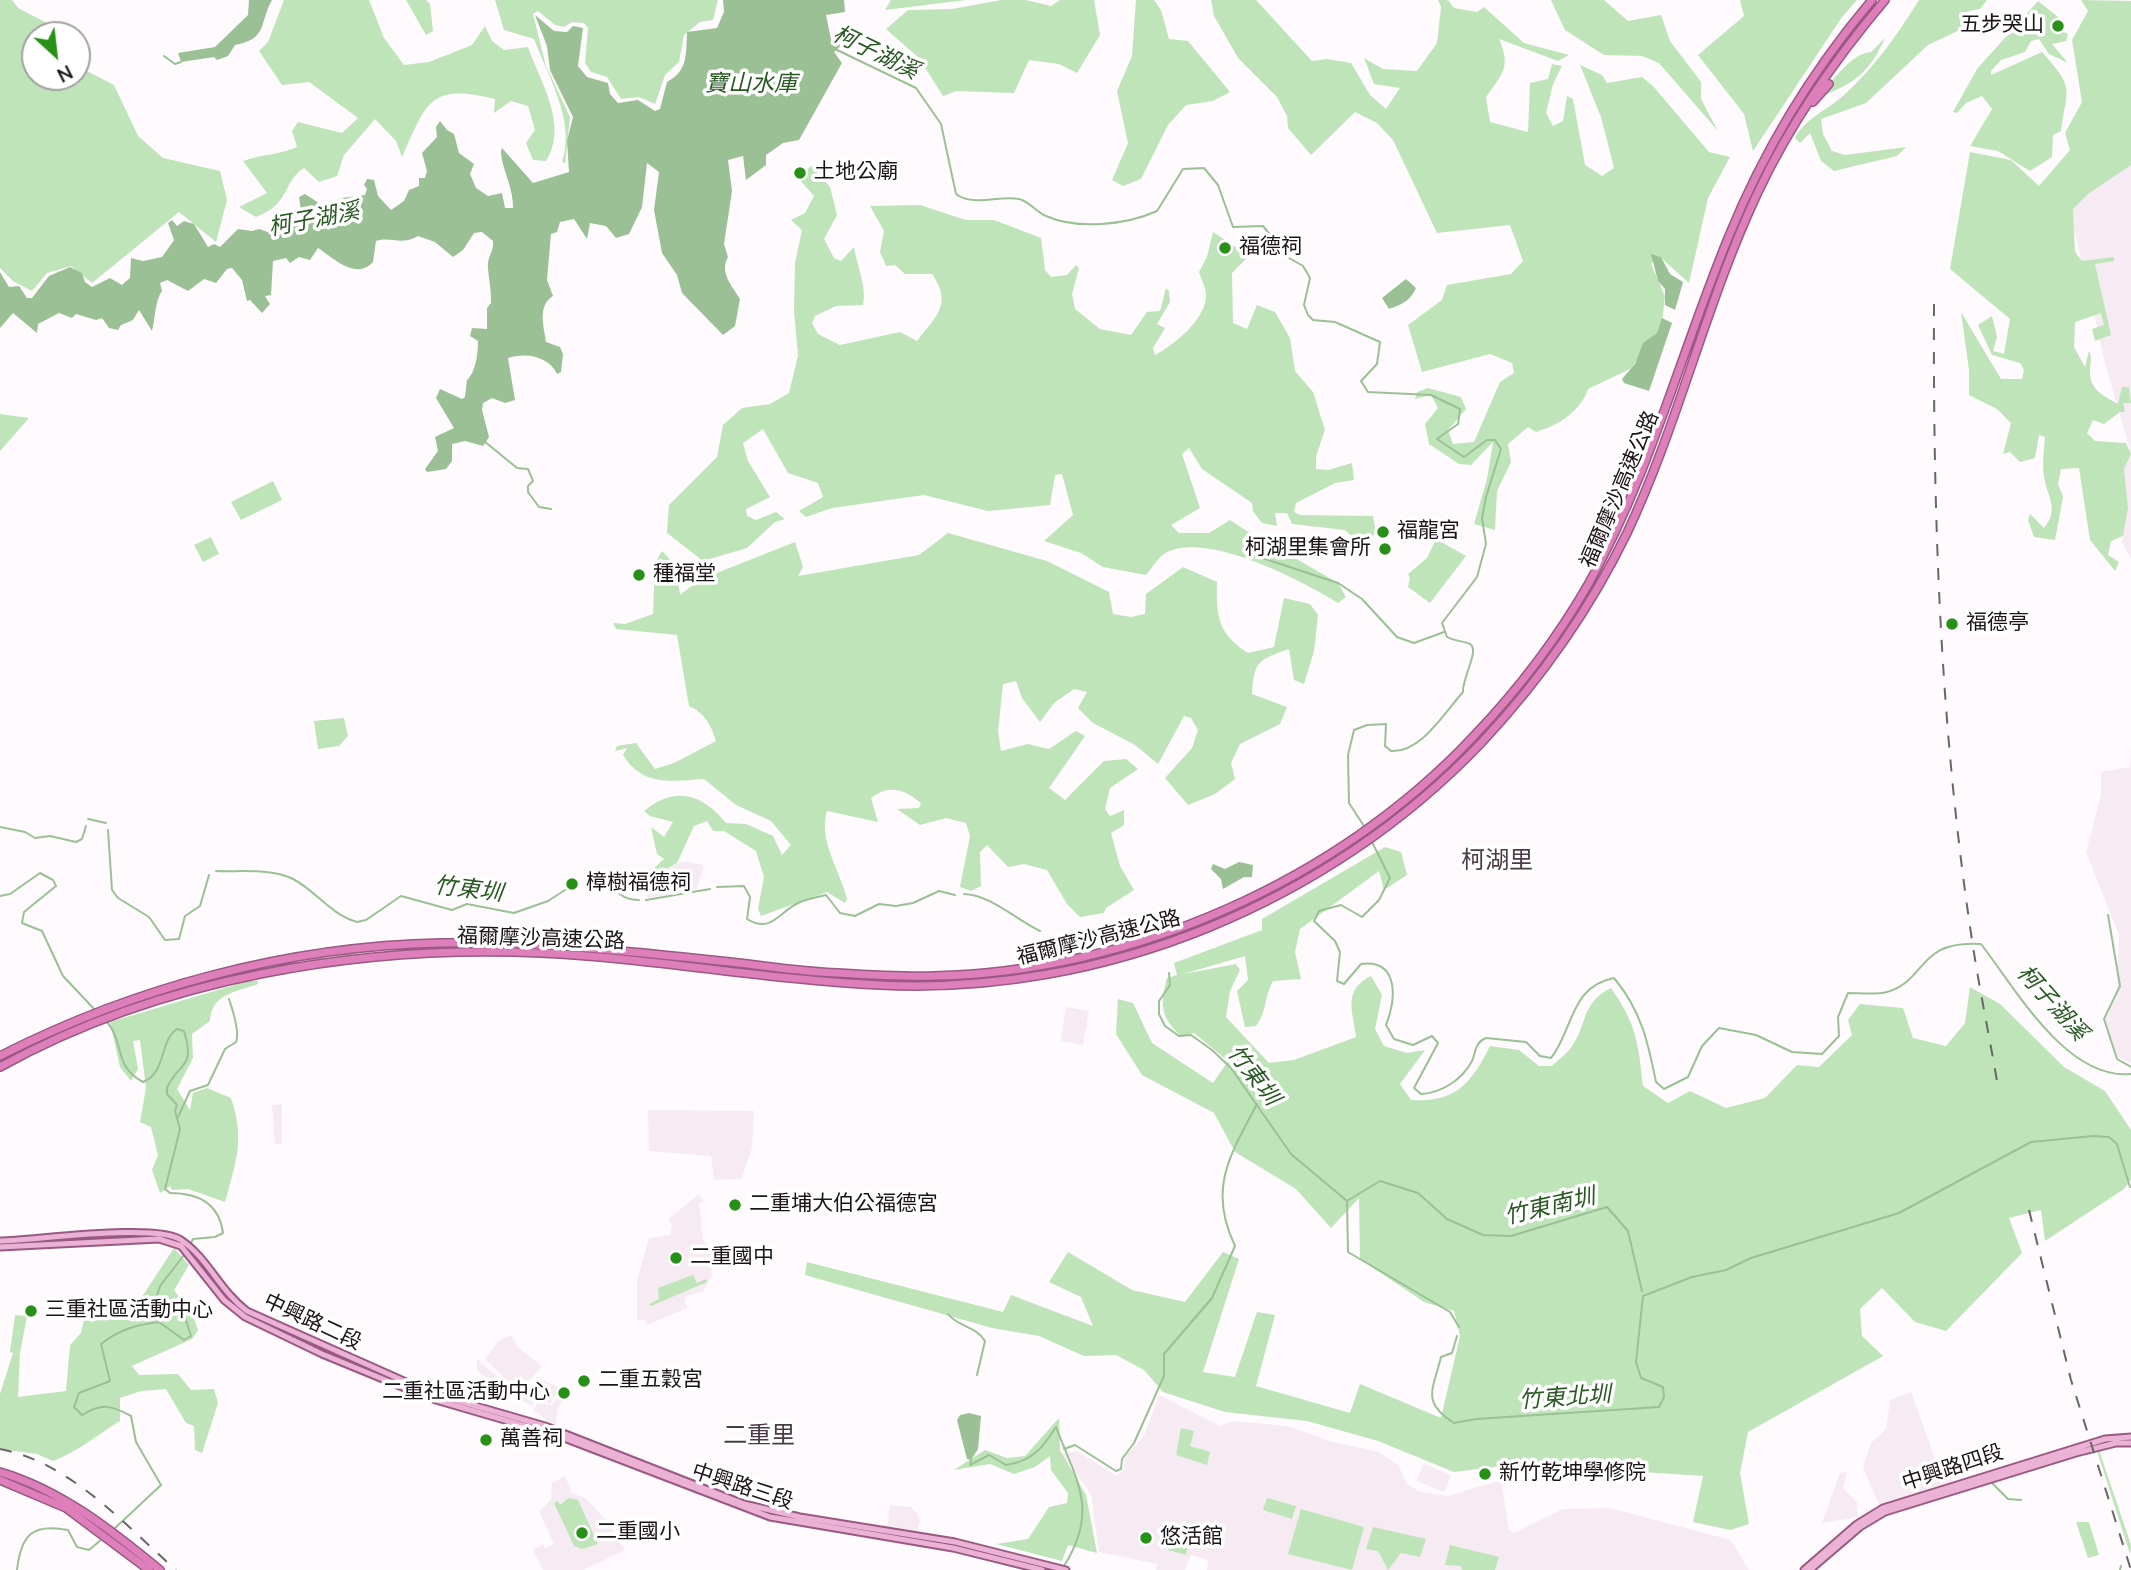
<!DOCTYPE html>
<html>
<head>
<meta charset="utf-8">
<style>
	body { margin:0 }
	#map { position:relative; width:2131px; height:1570px; overflow:hidden; background:#fffafd; font-family:"Nunito Sans",sans-serif }
	canvas { display:block }
	.north { position:absolute; left:21px; top:21px; width:70px; height:70px; box-sizing:border-box; background:#fff; border:2px solid #a3a1a2; border-radius:50%; rotate:153deg; font-size:19px; font-weight:700; line-height:28px; text-align:center; color:#1a1317 }
	.north::after { content:''; display:block; margin:auto; width:24px; height:32px; background:#279117; clip-path:polygon(50% 0,100% 100%,50% 72%,0 100%) }
</style>
</head>
<body>
<div id="map">
<canvas width="2131" height="1570"></canvas>
<div class="north">N</div>
</div>
<script>
const context = document.querySelector('canvas').getContext('2d');
context.lineJoin = 'round';
function paint(path, color) { context.fillStyle = color; context.fill(path, 'evenodd'); }
function stroke(path, color, width, dash) { context.strokeStyle = color; context.lineWidth = width; context.lineCap = dash ? 'butt' : 'round'; context.setLineDash(dash || []); context.stroke(path); }
function drawText(font, color, halo, rows, align = 'center') {
  context.font = font + ' "Nunito Sans","Noto Sans TC",sans-serif'; context.lineWidth = 7; context.setLineDash([]); context.textBaseline = 'middle'; context.strokeStyle = halo; context.fillStyle = color; for (const [text, x, y, turn = 0] of rows) {
    context.save(); context.translate(x, y); context.rotate((+turn || 0) * Math.PI / 180); context.textAlign = isNaN(turn) ? turn : align; if (halo) context.strokeText(text, 0, 0); context.fillText(text, 0, 0); context.restore();
  }
}
const built = new Path2D(`
	M2131 160V453L2106 367 2069 206Z
	M2131 454V559L2122 542 2128 508 2124 469Z
	M2131 742V1063L2117 1057 2105 1020 2117 997 2119 935 2086 852 2101 795V772L2130 767Z
	M682 861 704 865 697 889 648 898 644 882Z
	M1066 1007 1089 1011 1083 1045 1061 1041Z
	M282 1104V1144H275L272 1105Z
	M648 1110 754 1111 752 1148 741 1179 714 1180 711 1156 649 1151Z
	M699 1194 704 1200 699 1204 703 1240 710 1252 712 1276 703 1291 684 1297 687 1308 647 1325 645 1319 637 1321V1281L649 1238 670 1235 672 1225 668 1219Z
	M511 1335 518 1348 542 1366 519 1392 485 1359 498 1341Z
	M477 1359 508 1386 503 1401 492 1397 489 1379 477 1371Z
	M540 1379 560 1388 550 1404 538 1399 532 1406 522 1401Z
	M1911 1392 1939 1470 1949 1473 1953 1481 1879 1505 1863 1467 1871 1443 1886 1429 1890 1400Z
	M1159 1395 1220 1426 1232 1421 1288 1426 1329 1441 1379 1452 1398 1465 1407 1484 1420 1492 1448 1496 1501 1480 1509 1530 1514 1533 1563 1509 1610 1508 1731 1540 1749 1570H1207L1208 1560 1191 1555 1185 1570H1156L1157 1564 1099 1552 1091 1494 1062 1454 1077 1451 1116 1476 1124 1469 1126 1456 1144 1436Z
	M557 1398 563 1401 557 1409 556 1428 545 1424V1419L533 1410 538 1401 551 1406Z
	M1424 1464 1451 1475 1444 1492 1416 1481Z
	M1847 1472 1843 1489 1857 1502 1858 1517 1822 1523 1840 1473Z
	M565 1476 572 1493 585 1498 608 1522 625 1550 584 1570H543L533 1550 543 1544 545 1549 554 1544 539 1511 551 1500 552 1483Z
	M890 1505 911 1507 917 1513 920 1520 917 1533 887 1529Z`);
const green = new Path2D(`
	M0 0H12L18 8 47 23 50 35H35V77H77V66L114 85 138 136 163 158 220 171 227 200 216 242 179 212 92 283 71 266 47 273 32 291 13 281 0 268Z
	M284 0H369L384 38 404 65 429 62 472 45 485 26 492 41 504 50 528 47C540 82 569 125 546 161L533 160 526 143 535 130 528 106 511 101 494 113 495 99C429 83 427 102 402 157L396 141 375 119 344 155 337 176 319 182 304 168C281 183 292 203 256 217L239 207 267 193 243 161C262 154 280 155 297 147L292 131 298 122 342 133 358 118 309 82 282 85 259 51 268 42Z
	M406 0H426L430 4 433 31 426 35Z
	M495 0H718L713 20 700 22 684 35 679 62 665 75 655 104 639 97 621 99 607 77 591 72 585 63 588 28 584 23 572 22 564 27 555 25 538 11 533 14 546 66 570 117 565 163 562 162C576 122 548 76 534 39L504 30Z
	M891 0H966L885 10Z
	M1001 0H1026L1051 6 1060 0H1094L1100 35 1077 73 1059 64 1029 60 1014 93 956 91 943 96 919 58 886 29 908 10 952 9Z
	M1136 0H1154L1161 10 1169 39 1188 41 1230 92 1213 101 1186 105 1168 125 1141 179 1123 186 1112 180 1128 143 1117 91 1132 56Z
	M1211 0H1256L1312 61 1327 59 1351 63 1370 95 1386 109 1400 88 1374 84 1364 58 1383 69 1417 71 1437 43 1441 7 1438 0H1448L1454 8 1477 12 1484 7 1524 43 1569 55 1558 61 1499 39C1511 67 1503 73 1486 97L1490 122 1528 132 1530 83 1548 79 1552 64 1562 66 1553 84 1546 113 1553 126 1563 121 1567 96 1573 99 1585 165 1602 176 1614 168 1601 117 1580 65 1602 75 1607 83 1642 77 1653 86 1709 152 1730 157 1708 198 1689 283 1659 256 1651 264 1665 296 1661 330 1641 351 1632 368 1588 389C1580 412 1559 425 1536 432L1528 427 1508 444 1511 462 1497 491 1495 530 1474 524 1487 479 1493 442 1471 465 1459 464 1429 444 1425 424 1438 408 1431 395 1415 399 1417 392 1428 388 1461 397 1466 409 1448 430 1453 444 1474 442 1500 382 1514 373 1512 363 1490 354 1422 372 1408 325 1442 300 1447 285 1511 274 1523 261 1510 225 1437 233 1393 140 1377 123 1355 112 1311 155 1288 128 1287 116 1277 97 1238 58 1214 16Z
	M1551 0H1604L1628 21 1661 15 1670 41 1701 82V99L1718 131 1659 63 1642 56 1604 55 1565 30Z
	M1740 0H1857L1842 17 1753 151 1744 114 1698 55 1744 16Z
	M1919 0H1987L1980 9 1969 11 1962 29 1928 45 1866 103 1821 119 1823 134 1832 151 1845 155 1906 147 1897 156 1834 171 1821 161 1810 133 1800 143 1795 138C1806 117 1827 111 1844 95 1875 67 1897 35 1919 0Z
	M2081 0 2131 1V165L2088 194 2073 209 2075 252 2082 261 2114 257V261L2095 264 2111 335 2095 341 2092 329 2104 325 2101 313 2075 322 2074 347 2085 367 2089 351C2092 357 2091 361 2090 367 2088 389 2102 395 2118 404L2122 387H2129L2131 403H2123L2125 412H2120L2104 424 2093 420 2087 433 2095 441 2126 443 2131 454 2124 469 2128 508 2123 536 2111 541 2108 555 2119 562 2115 571 2090 540 2079 468 2061 469 2058 484 2063 497 2055 540 2034 537 2028 520 2030 514 2044 528C2060 508 2047 498 2044 476 2042 464 2044 449 2045 437L2039 435 2035 458 2020 462 2010 452 2003 454 2011 423 1997 409 1969 395V370L1961 312 2001 379H2022L2024 370 2020 363 1992 355 1978 325 1992 316 1997 337 1993 351 2004 354 2010 319 1950 269 1970 152 2011 160 2039 186 2070 150 2065 133 2082 102 2072 40 2088 11Z
	M2038 1 2057 16 2062 31 2068 34 2066 41 2052 44 2068 63 2049 54 2039 39 2031 41 2025 52 2001 60 1991 71V75L2042 52C2074 88 2068 86 2061 131L2053 135 2052 157 2030 171 1998 151 1970 146 1992 109 1982 96 1966 103 1957 113 1953 112 1977 69Z
	M1885 38C1868 75 1854 83 1818 98 1831 83 1851 53 1871 52Z
	M811 166 830 187 837 215 824 239 834 258 841 261 854 247C857 266 867 287 863 305L836 306 815 316 812 323 818 334 840 345 900 332 917 341C936 316 953 304 932 274H905L895 265 886 266 880 252 884 231 870 206 920 205 966 220H994L1041 238 1045 270 1051 277 1067 275 1076 265 1079 268 1072 294 1075 309 1100 329 1131 335 1147 312 1160 311 1166 288 1169 291 1170 302 1157 324 1165 328 1153 348 1155 355C1174 345 1208 318 1206 293 1205 286 1201 279 1199 272L1207 257 1213 232 1249 256 1232 273 1233 323 1247 329 1257 305 1275 312 1290 338 1295 371 1313 392 1325 430 1316 456V469L1328 470 1352 463 1354 480 1335 483 1296 503 1294 512 1300 515 1373 516 1375 527 1372 546 1368 552 1345 530 1292 524 1287 513H1275L1277 526 1262 523 1253 511 1252 503 1202 469 1189 448 1182 454 1200 508 1171 525 1179 533H1209L1230 520 1259 539 1279 543 1295 558 1338 583 1346 597 1338 603C1302 581 1204 529 1164 554 1157 559 1151 569 1146 575L1103 567 1081 553 1044 541 1073 515 1062 474 1055 475 1050 505 988 511 924 495 832 508 806 517 799 511 823 497 818 483 788 473 763 429 743 443 748 461 770 497 746 509 747 516 756 520 776 512 785 519 775 522 747 548 703 561 667 533 669 505 717 457 723 425 742 408 770 404 789 393 798 356 794 310 795 263 802 230 791 220 805 213 814 196 798 178Z
	M0 414 29 418 0 451Z
	M273 481 282 500 241 520 231 502Z
	M948 533 1047 561 1109 592 1113 614 1131 617 1145 614 1146 594 1183 567 1217 582C1216 616 1218 634 1248 653L1274 647 1284 598 1310 604 1318 615 1314 651 1304 684 1294 680 1289 649C1258 660 1254 661 1252 694L1287 707 1280 724 1240 744 1231 763 1235 779 1215 794 1188 805 1165 778 1192 748 1198 730 1191 718 1184 716 1158 764 1135 745 1093 723 1078 708 1087 692 1074 689 1054 703 1040 722 1022 698 1016 681 1003 684 998 731 1001 751 1028 744 1049 749 1076 731 1085 736 1049 788 1065 800 1104 761 1126 759 1138 769 1110 788 1105 809 1110 816 1124 810V825L1111 833 1120 866 1134 890 1106 908 1104 913 1080 917 1067 904 1047 870 1024 864 1008 867 987 845 980 852 981 886 971 891 960 887 970 836 966 823 946 818 920 825 897 809 919 808 921 803C904 789 889 784 871 798L878 822 827 811C818 841 840 870 847 899L845 903 827 892 761 916 758 909 764 877 756 851 724 831H713L707 821 694 826 677 863 650 878 642 869H653L664 859 657 854 651 827 664 837 673 822 650 816 644 811C675 785 703 794 726 823L746 824 773 836 782 855 791 845 771 821 736 805 704 779C671 781 643 787 623 755L627 748 615 751 617 746 636 743 655 769 674 763 716 741C711 725 705 713 689 706L677 635 616 629 613 623 625 624 653 614 655 563 662 551 676 566 680 595 694 584 680 566 709 576 795 542 803 567 798 576 919 555Z
	M211 537 219 554 203 562 194 545Z
	M1436 539 1466 556 1430 603 1408 587 1410 578 1408 574 1427 558Z
	M344 718 348 736 339 746 318 749 314 721Z
	M1385 847 1401 852 1407 875 1384 890 1379 871 1300 929 1295 952 1301 979 1273 981C1264 997 1267 1011 1256 1026L1245 1027 1237 991 1248 980 1245 956 1183 974 1236 964 1240 970 1230 991 1226 1017 1269 1063 1294 1060 1356 1037C1353 1010 1342 991 1371 976L1382 995 1375 1029 1384 1046 1407 1053 1425 1050 1400 1084 1411 1100C1455 1103 1471 1084 1490 1046L1519 1050 1539 1066H1552C1558 1060 1567 1054 1572 1046 1587 1026 1581 1002 1611 988 1637 1025 1638 1042 1643 1086L1668 1103 1690 1091 1726 1108 1765 1098 1797 1065 1819 1067 1852 1035 1848 1020 1860 1004 1903 1008 1913 1038 1946 1046 1965 1023 1970 987 2000 1004 2064 1067 2105 1091 2131 1130V1180L2124 1189 2045 1241 2041 1210 2009 1218 2022 1253 1946 1331 1915 1322 1882 1288 1860 1309 1862 1336 1883 1356 1748 1432 1740 1473 1749 1524 1730 1530 1693 1522 1703 1476 1519 1464 1454 1472 1378 1441 1307 1421 1225 1412 1163 1392 1144 1370 1116 1355 1084 1356 1039 1336 992 1328 805 1275 807 1262 1003 1312 1011 1295 1093 1326 1081 1297 1049 1282 1068 1252 1132 1290 1185 1302 1223 1252 1239 1259 1203 1372 1235 1377 1257 1312 1275 1315 1256 1386 1350 1413 1360 1384 1441 1418 1460 1336 1454 1311 1424 1302 1360 1259 1359 1198 1331 1228 1296 1189 1235 1152 1214 1113 1142 1075 1116 1034 1118 999 1133 1003 1152 1043 1213 1083 1228 1061 1194 1033 1181 1036C1160 1017 1160 1004 1167 978L1177 975 1174 963 1262 930V919Z
	M248 981H258V984C236 992 211 994 210 1021L192 1034 193 1058 177 1089 190 1110 193 1093 207 1088 231 1098C245 1139 236 1162 225 1202L188 1189 172 1190 170 1186 160 1193 152 1170 158 1155 151 1127 140 1122 146 1088 140 1040 133 1041 138 1069 131 1081 120 1067 110 1022Z
	M174 1248 189 1265 174 1290 194 1319 198 1330 192 1339 132 1366 139 1375 178 1374 191 1390 214 1389 218 1403 202 1453 195 1450 194 1426 186 1423 166 1389 141 1391 120 1398V1421C97 1435 79 1451 53 1461L37 1454 0 1449V1394L13 1353 10 1352 15 1315 27 1316 20 1353 18 1397 66 1391 70 1345 81 1333 85 1315 138 1303Z
	M693 1275 697 1283 706 1279 707 1282 651 1306 649 1304 659 1299 658 1288Z
	M1059 1418 1060 1450 1086 1495 1097 1553 1068 1545 1062 1561 996 1544 1028 1539 1049 1507 1067 1503 1068 1493 1051 1470 1050 1456 1035 1467 1014 1474 990 1464 954 1470 985 1450 1007 1458 1025 1456Z
	M1181 1428 1194 1431 1190 1446 1210 1452 1207 1465 1176 1455Z
	M2099 1450 2131 1545 2130 1554 2097 1451Z
	M569 1498 578 1500 598 1544 582 1549 574 1546 554 1503 558 1501 560 1505Z
	M1267 1498 1296 1506 1292 1519 1263 1510Z
	M1301 1509 1364 1527 1352 1570 1288 1554Z
	M2076 1522H2089L2099 1555 2088 1558Z
	M1373 1527 1426 1539 1420 1557 1401 1553 1388 1570 1378 1551 1366 1549Z
	M1172 1533 1190 1538 1186 1555 1168 1550Z
	M1450 1545 1499 1557 1495 1570H1462L1461 1566 1445 1565Z`);
const water = new Path2D(`
	M249 0H272C259 23 268 39 235 45L228 56 217 60 214 57 181 62 178 53 215 47 248 15Z
	M723 0H844L845 12 826 15 832 44 842 45 834 52 842 63 799 140 783 143 766 155V165L746 180 743 156 728 160 732 191 724 244 728 257C719 272 732 286 740 299L735 326 723 335 682 293 677 275 662 253 654 210 659 172 647 163 642 207 629 234 616 238 606 226 590 223 587 239 574 219 560 222 557 232 551 234 547 280 553 296C537 306 544 326 546 342L560 347 563 354 561 372 557 374C549 356 525 352 508 358L515 400 505 403 492 398 483 403 482 410 489 437 483 446 465 441 452 444V461L446 469 427 472 425 469 438 451 435 437 454 428 436 398 440 389 462 399 465 397 467 380C476 372 478 353 478 341L470 336 472 328 487 329V308L491 303C492 291 487 270 488 263 489 254 494 251 493 241L482 232 474 233 463 250 453 257 435 242 418 236C401 246 391 236 376 241L373 262C356 281 332 257 318 248L310 260 299 257 290 263 286 258 273 261 271 295 265 296 270 304 262 313 250 300 247 301 242 280 232 268 227 269 216 283 204 279 188 291 167 280 160 283 162 291C155 300 155 320 152 331L139 310 133 320 121 325 118 330 109 328 102 318 96 320 76 314 72 318 59 313 38 324 37 333 13 313 0 328V272L9 287 19 286 27 298H32L49 276 70 267 82 273 85 282 92 287 110 278 122 285 130 278 131 258 143 261 162 257 174 240 168 223 172 220 177 226 184 221 194 224 208 247 214 244 220 247 238 229 252 231 259 229 271 233 276 227 287 225 301 211 299 197 305 194 325 207 342 198 365 195 367 189 364 185 367 179 374 180 378 196 391 210 404 201 409 190 419 186V178H425L427 171 422 153 437 137 436 127 440 121 447 130 454 134 459 153 474 164 470 174 476 188 488 196 502 193 505 208H513C514 186 497 159 502 148L533 183 569 172 567 141 573 117 550 70 547 46 535 15 554 31 567 32 573 26 583 28 578 66 587 77 608 83 610 94 618 103 638 100 655 111 660 109 667 82C688 71 686 54 687 32L717 28 724 12Z
	M1651 254 1661 257 1670 274 1683 282 1675 310 1665 305V289L1658 281Z
	M1406 279 1416 288C1410 301 1403 304 1389 309L1382 298Z
	M1662 318 1672 323 1649 391 1624 383 1622 379 1635 364 1643 343 1657 333Z
	M1239 862 1253 865 1252 877H1244L1223 889 1221 879 1211 869 1213 864 1225 869Z
	M969 1413 981 1416 978 1449 971 1460 967 1459 957 1420 960 1415Z`);
const stream = new Path2D(`
	M835 49 916 88 941 124 956 194C973 207 998 195 1019 199 1029 201 1036 212 1046 216 1078 230 1126 225 1157 211L1183 169 1204 168 1218 185 1233 227 1263 226 1289 258 1303 266 1310 278 1304 305 1308 315 1313 320 1335 322 1380 342 1377 364 1361 381 1368 392 1431 395 1460 409 1458 424 1437 439 1464 457 1487 440H1495L1501 449 1486 497 1482 518 1486 544 1477 577 1442 623 1447 637C1454 641 1464 641 1470 644 1480 650 1462 678 1463 692 1445 712 1421 753 1391 751L1385 746 1386 724 1367 725 1354 730 1348 755 1349 803 1364 826
	M164 56 175 64 181 62
	M484 441 517 468 528 469 533 481 528 486V492L539 507 551 509
	M1244 552 1338 583 1362 599 1397 637 1414 643 1444 632
	M88 819 106 823
	M0 827 25 832 35 838 50 836 76 842 82 839 86 826
	M108 830 112 890 118 898 149 917 165 940 179 939 185 916 200 906 209 875
	M1371 840 1390 878 1379 900 1362 917 1341 905 1319 911 1314 921 1335 941 1340 952 1337 981 1344 984 1361 964C1400 959 1396 1001 1386 1025L1394 1039 1413 1045 1432 1036 1438 1043 1414 1088 1421 1094C1441 1093 1462 1080 1472 1061 1476 1052 1475 1042 1486 1038L1526 1042 1540 1056 1551 1058C1573 1031 1570 986 1614 978 1641 1010 1648 1042 1656 1082L1664 1089 1688 1077 1702 1046 1719 1028 1756 1035 1792 1052 1822 1054 1839 1036 1838 1017 1848 993C1860 993 1876 995 1887 992 1928 980 1916 940 1981 944 2016 989 2066 1080 2131 1074
	M216 871C239 872 272 868 293 879 315 890 331 915 357 922L366 920 401 896 452 910 467 904 514 913 548 901 565 890
	M601 882C618 886 617 900 639 900
	M717 887 744 886 750 897 747 919C771 934 779 912 798 903 807 899 817 897 826 895L840 913 855 916 879 904 896 906 913 903 939 891 955 895
	M964 894C991 895 1015 919 1040 931
	M0 896 10 894 40 873 53 880 56 886 24 912 22 923 42 931 63 976 96 1011
	M646 900 710 889
	M2108 915 2120 986 2104 1019 2117 1059 2131 1067
	M1169 973 1170 985 1159 1001V1014L1165 1026 1179 1036 1191 1035 1212 1050 1231 1068 1291 1154 1347 1201
	M107 1022C125 1043 113 1066 143 1082 167 1072 159 1041 177 1029L184 1031C196 1070 178 1062 167 1088V1094L177 1105 175 1111 180 1129 165 1189 170 1193C197 1193 219 1202 223 1233L215 1237 193 1239 191 1243
	M178 1117 190 1091 208 1085 225 1049 236 1042C240 1033 232 1008 229 999
	M1347 1201 1380 1181 1418 1193 1447 1219 1483 1235 1511 1236 1607 1207 1628 1231 1642 1291
	M1347 1202 1348 1252 1450 1312 1459 1327
	M948 1314C958 1327 976 1326 985 1341L977 1375
	M1457 1336 1452 1353 1441 1357C1433 1390 1421 1402 1454 1423L1476 1419 1659 1407 1664 1397 1663 1387 1641 1378 1636 1362 1643 1296 1692 1277 1726 1270 1751 1258 1899 1213 2031 1142 2093 1136 2109 1137 2117 1144 2130 1187
	M1064 1449 1075 1445 1116 1471 1121 1469 1122 1459 1134 1443 1164 1376V1354L1212 1298 1235 1246C1207 1188 1231 1154 1257 1104
	M971 1460 970 1465 989 1455 1006 1465C1032 1461 1042 1449 1056 1427 1077 1482 1099 1510 1064 1566
	M1992 1483 2008 1499 2021 1500
	M114 1529 161 1485 136 1442 131 1416C111 1405 102 1403 82 1415L74 1407 79 1393 110 1381 101 1344C120 1329 136 1325 159 1322L184 1340 191 1336 185 1317 168 1311 156 1299 160 1286 184 1255
	M17 1570C21 1535 32 1523 68 1530L77 1547 89 1550 102 1539
	M2120 1570 2121 1566`);
const major = new Path2D(`
	M0 1241C37 1240 157 1223 181 1240 208 1258 220 1291 247 1311L431 1393 545 1426 744 1504 800 1517 955 1542 1066 1570
	M0 1247 159 1239 181 1246 224 1300 245 1317 322 1354 429 1398 556 1435 770 1517 953 1548 1042 1570
	M1804 1570 1857 1524 1883 1508 2105 1439 2131 1437
	M1810 1570 1860 1527 1885 1512 2076 1453 2116 1443H2131`);
const highway = new Path2D(`
	M1813 102 1829 84
	M0 1056C135 987 289 946 441 943 538 941 633 952 730 962 766 966 802 972 838 973 870 975 902 977 934 976 1131 972 1338 881 1473 737 1517 691 1557 639 1589 583 1650 474 1681 352 1729 236 1764 150 1812 71 1872 0
	M0 1067C161 978 358 945 541 953 654 958 767 980 880 985 1103 996 1329 903 1482 742 1540 680 1590 609 1627 533 1679 423 1706 302 1758 192 1791 122 1835 59 1885 0
	M0 1472C61 1490 111 1530 160 1570
	M0 1480 66 1508 149 1570`);
const rail = new Path2D(`
	M1934 304C1933 517 1940 729 1972 940 1979 987 1989 1034 1997 1081
	M2029 1210 2071 1380 2131 1570
	M0 1449C70 1462 125 1525 176 1570`);
const markers = [
	[2058,26,7,"#279117"],
	[800,173,7,"#279117"],
	[1225,248,7,"#279117"],
	[1383,532,7,"#279117"],
	[1385,549,7,"#279117"],
	[639,575,7,"#279117"],
	[1952,624,7,"#279117"],
	[572,884,7,"#279117"],
	[735,1205,7,"#279117"],
	[676,1258,7,"#279117"],
	[31,1311,7,"#279117"],
	[584,1381,7,"#279117"],
	[564,1393,7,"#279117"],
	[486,1440,7,"#279117"],
	[1485,1474,7,"#279117"],
	[582,1533,7,"#279117"],
	[1146,1538,7,"#279117"]
];
const poiNames = [
	["五步哭山",2044,26,"right"],
	["土地公廟",814,173],
	["福德祠",1239,248],
	["福龍宮",1397,532],
	["柯湖里集會所",1371,549,"right"],
	["種福堂",653,575],
	["福德亭",1966,624],
	["樟樹福德祠",586,884],
	["二重埔大伯公福德宮",749,1205],
	["二重國中",690,1258],
	["三重社區活動中心",45,1311],
	["二重五穀宮",598,1381],
	["二重社區活動中心",550,1393,"right"],
	["萬善祠",500,1440],
	["新竹乾坤學修院",1499,1474],
	["二重國小",596,1533],
	["悠活館",1160,1538]
];
const streetNames = [
	["福爾摩沙高速公路",1621,490,-67],
	["福爾摩沙高速公路",1099,939,-14],
	["福爾摩沙高速公路",541,940,2],
	["中興路二段",312,1323,25],
	["中興路四段",1953,1469,-18],
	["中興路三段",742,1488,18]
];
const waterNames = [
	["柯子湖溪",875,54,26],
	["寶山水庫",751,85],
	["柯子湖溪",314,221,-11],
	["竹東圳",468,891,7],
	["柯子湖溪",2051,1004,48],
	["竹東圳",1252,1076,52],
	["竹東南圳",1550,1208,-13],
	["竹東北圳",1565,1399,-4]
];
const quarterNames = [
	["柯湖里",1497,862],
	["二重里",759,1437]
];
paint(built, '#f6ebf2');
paint(green, '#bfe4ba');
paint(water, '#9bc095');
stroke(stream, '#9bc095', 2);
stroke(major, '#995982', 9);
stroke(highway, '#995982', 10);
stroke(major, '#ebb2d6', 5);
stroke(highway, '#de7fbb', 7);
stroke(rail, '#6b6568', 2, [12, 12]);
for (const [x, y, r, color] of markers) { const dot = new Path2D(); dot.arc(x, y, r, 0, 2 * Math.PI); context.fillStyle = color; context.fill(dot); stroke(dot, '#fff', 2.5); }
drawText('21px', '#1a1317', '#fff', poiNames, 'left');
drawText('21px', '#1a1317', '#fff', streetNames);
drawText('italic 23px', '#275921', '#fff', waterNames);
drawText('24px', '#4c3b45', '#fff', quarterNames);
</script>
</body>
</html>
